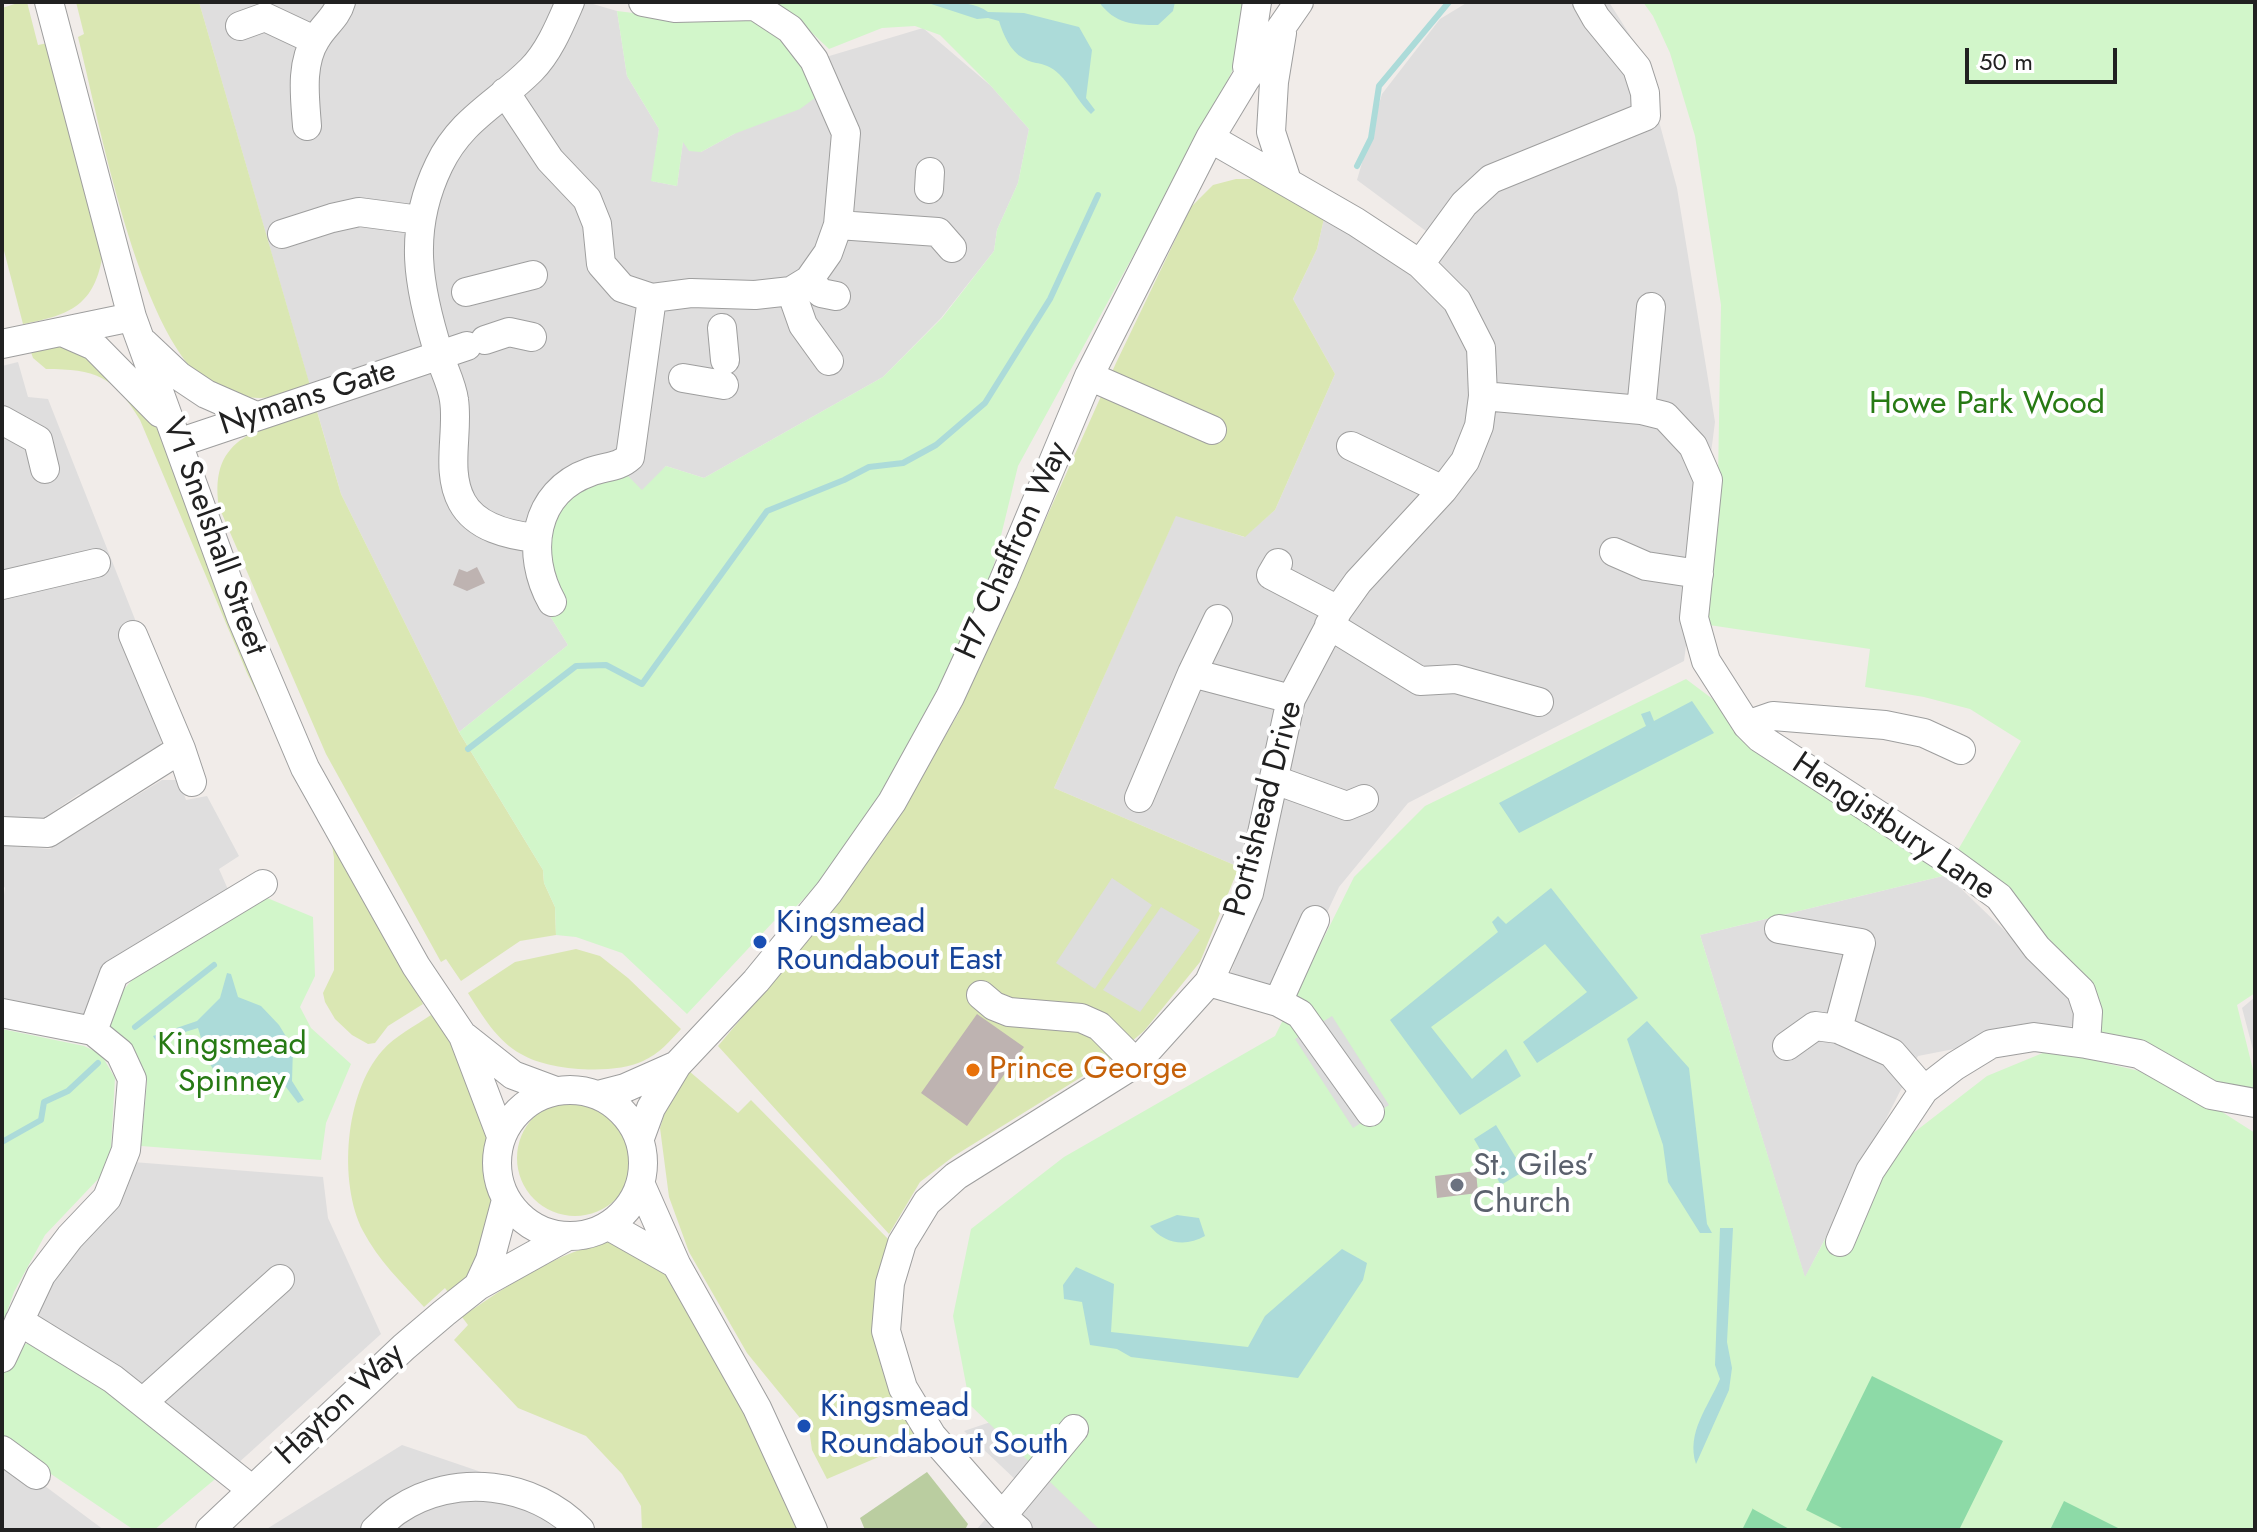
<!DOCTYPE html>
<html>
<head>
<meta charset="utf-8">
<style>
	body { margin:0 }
	#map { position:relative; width:2257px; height:1532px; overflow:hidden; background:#f1ece9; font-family:Jost,sans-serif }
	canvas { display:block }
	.frame { position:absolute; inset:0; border:4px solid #212121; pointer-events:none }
	.scale { position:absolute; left:1965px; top:48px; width:152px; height:36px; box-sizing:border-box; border:4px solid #212121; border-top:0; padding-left:10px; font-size:24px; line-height:28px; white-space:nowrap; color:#212121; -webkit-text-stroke:6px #fff; paint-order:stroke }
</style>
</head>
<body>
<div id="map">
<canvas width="2257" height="1532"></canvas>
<div class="frame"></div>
<div class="scale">50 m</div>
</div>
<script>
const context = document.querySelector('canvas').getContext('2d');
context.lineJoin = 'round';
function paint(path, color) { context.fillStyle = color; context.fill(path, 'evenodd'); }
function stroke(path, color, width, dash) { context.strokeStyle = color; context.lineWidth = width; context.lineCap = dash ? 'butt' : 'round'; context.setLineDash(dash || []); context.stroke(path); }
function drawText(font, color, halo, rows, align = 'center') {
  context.font = font + ' Jost,sans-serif'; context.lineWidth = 8; context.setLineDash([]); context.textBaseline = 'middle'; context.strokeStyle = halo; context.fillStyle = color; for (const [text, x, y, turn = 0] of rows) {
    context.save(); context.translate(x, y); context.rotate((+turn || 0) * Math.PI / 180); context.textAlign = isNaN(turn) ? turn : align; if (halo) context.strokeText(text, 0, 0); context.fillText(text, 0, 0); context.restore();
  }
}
const residential = new Path2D(`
	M199 2H586L617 11 627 76 659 129 652 181 677 186 683 141 701 152 734 134 826 57 923 28 991 86 1029 129 1018 183 997 230 994 251 941 318 883 377 704 478 666 466 560 590 568 600 550 616 568 645 459 732 341 494Z
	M1468 2H1609L1640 51 1677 188 1715 422 1684 661 1408 803 1339 887 1290 991 1230 975 1265 875 1239 867 1054 788 1176 515 1244 537 1275 510 1335 374 1293 299 1317 249 1325 214 1414 266 1430 234 1357 180 1382 94 1440 19Z
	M18 362 28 397 48 399 138 627 163 736 159 751 90 796 79 794 47 816 45 824 2 822V366Z
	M162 780H179L186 800 207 796 239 856 219 869 230 894 88 1015 2 999V909L5 888 2 884V845L50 849Z
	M1947 875 2098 1021 1918 1056 1805 1278 1700 935Z
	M2255 997V1057L2242 1008Z
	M133 1162 323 1177 328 1218 381 1334 236 1465 35 1315 72 1246Z
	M1109 1382 1127 1530H976L1018 1482 964 1431Z
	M402 1445 537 1491 578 1530H265Z
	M2 1454 104 1530H2Z`);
const grass = new Path2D(`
	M21 2H27L38 45 48 43 103 253C95 305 71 315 23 324L2 243V8Z
	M76 2H199L311 389C274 396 258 405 222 389 217 387 210 385 206 382 138 331 99 121 78 37L84 34Z
	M1236 179H1260L1325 214 1317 249 1293 299 1335 374 1275 510 1245 537 1176 516 1054 788 1239 867 1200 962 1144 1031 1112 1058 954 1156 920 1182 889 1234 718 1046 827 917 889 832 958 714 1116 363 1191 207 1213 185Z
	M28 343 81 347 152 419 160 435 423 1004 388 1026 375 1043 368 1044 352 1035 335 1019 325 1002 323 993 334 970V858L332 845 247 673 140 420C114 376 95 369 46 369L33 358Z
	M316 408 341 494 459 732 543 870 544 883 555 907 556 935 520 941 461 981 446 959 441 962 326 754 219 507C208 434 262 430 316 408Z
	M576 949 600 956 628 978 681 1029C670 1041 659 1054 643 1061 614 1075 549 1071 521 1054 497 1041 482 1015 468 993L515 962Z
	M431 1015C450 1036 475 1078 483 1105 494 1140 497 1211 486 1246 481 1263 462 1281 450 1295L445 1288 424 1307C402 1283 378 1260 363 1231 338 1182 345 1093 382 1051 395 1036 415 1026 431 1015Z
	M689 1071 738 1113 751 1100 894 1245 884 1299 923 1438 827 1479 812 1450 809 1429 747 1353 689 1252 669 1197 660 1128 670 1096Z
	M517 1158a58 58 0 1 1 116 0a58 58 0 1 1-116 0Z
	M614 1240 667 1272 808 1530H642L641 1506 622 1474 586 1436 518 1408 454 1340 468 1325 462 1317C509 1284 557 1252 614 1240Z`);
const forest = new Path2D(`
	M927 1472 968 1524 965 1530H865L860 1518Z`);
const park = new Path2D(`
	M766 2H1252L1238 58 1220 97 1018 466 987 593 921 733 823 879 779 924 774 921 687 1014 622 953 576 937 556 935 555 907 544 883 543 870 459 732 568 645 550 616 567 600C542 566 541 507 585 487 598 481 614 479 628 476L642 490 666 466 704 478 883 377 942 318 994 251 997 230 1018 183 1029 129 991 86 940 35 915 26 882 28 829 49 790 12Z
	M1643 2H2255V993L2237 1005 2255 1078V1103L2086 1044 2088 1012 1951 862 2021 741 1970 709 1924 697 1865 687 1870 649 1709 625 1707 594 1715 549 1718 479 1721 305 1695 136 1670 53 1653 16Z
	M617 11 658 16H751L791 41 819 95 800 109 734 134 701 152 689 151 683 142 677 186 651 181 659 129 627 76Z
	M1686 679 1947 875 1700 935 1805 1277 1859 1175 1987 1076 2050 1050 2169 1078 2255 1133V1530H1100L970 1405 953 1316 971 1229 1064 1157 1275 1036 1354 877 1425 806Z
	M260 895 313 917 315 976 300 1007 311 1028 351 1064 326 1123 321 1160 141 1146 147 1082 133 1048 105 1021 115 1000 137 974Z
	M2 1029 84 1046 101 1054 115 1078 111 1148 101 1176 45 1235 14 1292 2 1326Z
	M33 1342 106 1389 220 1475 154 1530H134L2 1441V1358L6 1349Z`);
const pitch = new Path2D(`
	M1872 1376 2003 1441 1959 1530H1846L1806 1510Z
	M2064 1501 2122 1530H2050Z
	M1753 1508V1509L1791 1530H1742Z`);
const parking = new Path2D(`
	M1112 878 1152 905 1095 989 1056 963Z
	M1161 907 1200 930 1140 1012 1103 990Z
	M1332 1016 1389 1105 1353 1128 1295 1039Z`);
const water = new Path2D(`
	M925 2C946 2 973 0 988 12L1024 13 1079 27 1092 50 1086 98 1095 110 1091 114C1078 102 1071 85 1059 74 1044 60 1036 66 1023 58 1010 51 1003 34 999 21L988 18 977 19Z
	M1099 2H1175L1173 11 1158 25C1133 25 1115 24 1099 2Z
	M1692 701 1714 733 1519 833 1499 803 1646 726 1641 714 1650 711 1654 721Z
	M1551 888 1638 998 1537 1063 1523 1042 1587 992 1545 944 1431 1027 1472 1079 1506 1049 1521 1076 1460 1115 1390 1020 1498 932 1492 922 1498 916 1506 924Z
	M227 973 231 974 238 997 261 1006 279 1025 293 1048 292 1081 304 1100 298 1103 286 1087C261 1091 224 1090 210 1064 204 1053 202 1040 198 1028L156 1041 153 1036 197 1021 220 998Z
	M1647 1021 1689 1068 1707 1224 1712 1233H1700L1668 1182 1663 1145 1627 1039Z
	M1496 1125 1524 1171 1501 1185 1474 1139Z
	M1177 1215 1199 1218 1205 1236C1186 1247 1164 1244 1150 1226Z
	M1720 1228H1733L1727 1342 1732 1368 1729 1390 1696 1464C1686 1433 1708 1407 1720 1379L1715 1365Z
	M1342 1249 1367 1263 1363 1280 1298 1378 1131 1357 1117 1349 1090 1345 1082 1302 1064 1299 1063 1285 1076 1267 1114 1284 1111 1332 1248 1347 1265 1316Z`);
const stream = new Path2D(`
	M1357 166 1371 138 1379 86 1449 2
	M468 749 576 666 606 665 642 684 767 511 844 480 869 467 903 463 936 445 985 403 1050 299 1098 195
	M135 1027 214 965
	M2 1142 41 1120 44 1102 68 1091 98 1063`);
const building = new Path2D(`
	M477 567 485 583 467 591 453 585 459 569 467 572Z
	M977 1014 1024 1047 967 1126 921 1093Z
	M1476 1171 1478 1193 1437 1198 1435 1176Z`);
const minor = new Path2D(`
	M49 2 132 317 241 617 305 768 416 966 463 1036 501 1136
	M240 26 265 17 314 40
	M1282 33 1274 82 1271 132 1287 181
	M1247 67 1257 2
	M505 92 550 160 587 199 597 224 601 264 622 288 652 298 691 293 755 295 791 291 809 280 828 253 838 225 846 133 814 60 790 29 755 6 675 8 643 2
	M307 126C305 98 300 64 316 39 324 25 337 17 341 2
	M929 189 930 172
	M838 225 938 232 952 248
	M282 234 332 218 359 212 420 220
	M1420 264 1464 204 1491 179 1646 116 1645 93 1637 68 1596 18 1587 2
	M809 280 821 293 836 296
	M791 291 803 325 829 361
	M466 292 533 275
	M722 328 725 360
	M62 332 94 346 160 413
	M485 340 509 332 532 337
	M144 343 179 376 206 394 256 416
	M2 344 132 317
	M1089 376 1212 430
	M683 378 724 385
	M1483 396 1641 410 1665 416 1693 446 1708 480 1694 618 1706 661 1747 725 1760 738 1951 862 1999 897 2037 948 2081 991 2088 1012 2086 1044 2139 1054 2211 1095 2255 1103
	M1641 410 1651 307
	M2 420 38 440 45 469
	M178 443 467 346
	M1351 446 1443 490
	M535 538C509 535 476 528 462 502 445 471 459 432 454 400 452 384 443 368 439 354 418 287 407 231 439 165 461 119 497 104 531 70 549 52 560 25 570 2
	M1614 552 1646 566 1699 574
	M1278 563 1271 575 1338 610
	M2 585 96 563
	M552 602C525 554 533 492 590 472 605 466 618 468 630 457L652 298
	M1329 625 1420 681 1456 679 1539 702
	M133 635 181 749 192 782
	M1192 673 1218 619
	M1747 725 1773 716 1885 725 1924 733 1961 750
	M1275 780 1347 806 1364 799
	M1139 798 1192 673 1291 699
	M2 831 48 833 181 749
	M1779 929 1861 943 1838 1029 1892 1053 1924 1090
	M1209 982 1278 1002 1300 1014 1370 1112
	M981 995 994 1006 1009 1012 1081 1018 1099 1026 1136 1063
	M1278 1002 1315 920
	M2 1013 93 1031 120 1053 132 1079 126 1150 107 1198 70 1237 41 1275 2 1358
	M93 1031 114 974 263 884
	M465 1037 513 1075 556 1091
	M1787 1046 1815 1026 1838 1029
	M497 1163a73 73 0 1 1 146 0a73 73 0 1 1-146 0Z
	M598 1095 625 1088 677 1065
	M640 1138 651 1108 677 1065 756 981 829 892 892 802 950 697 1003 582 1089 376 1210 138 1245 80 1299 2
	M641 1185 676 1264 757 1408 813 1530
	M609 1226 676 1264
	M1840 1242 1870 1171 1924 1090 1955 1066 1991 1044 2034 1037 2086 1044
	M478 1286 490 1260 506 1200
	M19 1321 113 1379 251 1489
	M143 1402 280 1279
	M2 1450 36 1475
	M1002 1516 1074 1429
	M210 1530 404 1347 444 1313 478 1286 566 1237
	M375 1530C383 1523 390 1515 398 1510 454 1472 534 1482 580 1530
	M1018 1530 1002 1516 932 1436 903 1388 886 1331 890 1283 902 1243 927 1202 956 1176 1136 1063 1209 982 1249 893 1291 699 1338 610 1358 582 1443 490 1465 461 1479 426 1483 396 1481 348 1457 301 1420 264 1356 222 1210 138`);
const markers = [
	[760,942,8,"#1a4fb4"],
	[973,1070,8,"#e8710a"],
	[1457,1185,8,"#6b7280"],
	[804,1426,8,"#1a4fb4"]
];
const streetNames = [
	["Nymans Gate",308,399,-18],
	["V1 Snelshall Street",213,537,70],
	["H7 Chaffron Way",1014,551,-66],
	["Portishead Drive",1265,809,-75],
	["Hengistbury Lane",1893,828,34],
	["Hayton Way",341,1405,-43]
];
const parkNames = [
	["Howe Park Wood",1987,405],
	["Kingsmead",232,1046],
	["Spinney",232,1083]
];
const transitNames = [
	["Kingsmead",776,924],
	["Roundabout East",776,961],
	["Kingsmead",820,1408],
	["Roundabout South",820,1445]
];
const foodNames = [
	["Prince George",989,1070]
];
const worshipNames = [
	["St. Giles’",1473,1167],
	["Church",1473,1204]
];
paint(residential, '#dfdede');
paint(grass, '#dae7b3');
paint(forest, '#bacda0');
paint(park, '#d2f6ca');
paint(pitch, '#8ddaa7');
paint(parking, '#ddd');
paint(water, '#acdbd9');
stroke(stream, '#acdbd9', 6);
paint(building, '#beb3b1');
stroke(minor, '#9e9e9e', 30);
stroke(minor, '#fff', 28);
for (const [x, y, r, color] of markers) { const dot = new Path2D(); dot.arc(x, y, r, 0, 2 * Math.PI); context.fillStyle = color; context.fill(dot); stroke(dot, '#fff', 3); }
drawText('32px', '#212121', '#fff', streetNames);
drawText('32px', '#277a14', '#fff', parkNames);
drawText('32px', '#164399', '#fff', transitNames, 'left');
drawText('32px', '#c56008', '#fff', foodNames, 'left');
drawText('32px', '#5b616d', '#fff', worshipNames, 'left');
</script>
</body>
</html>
